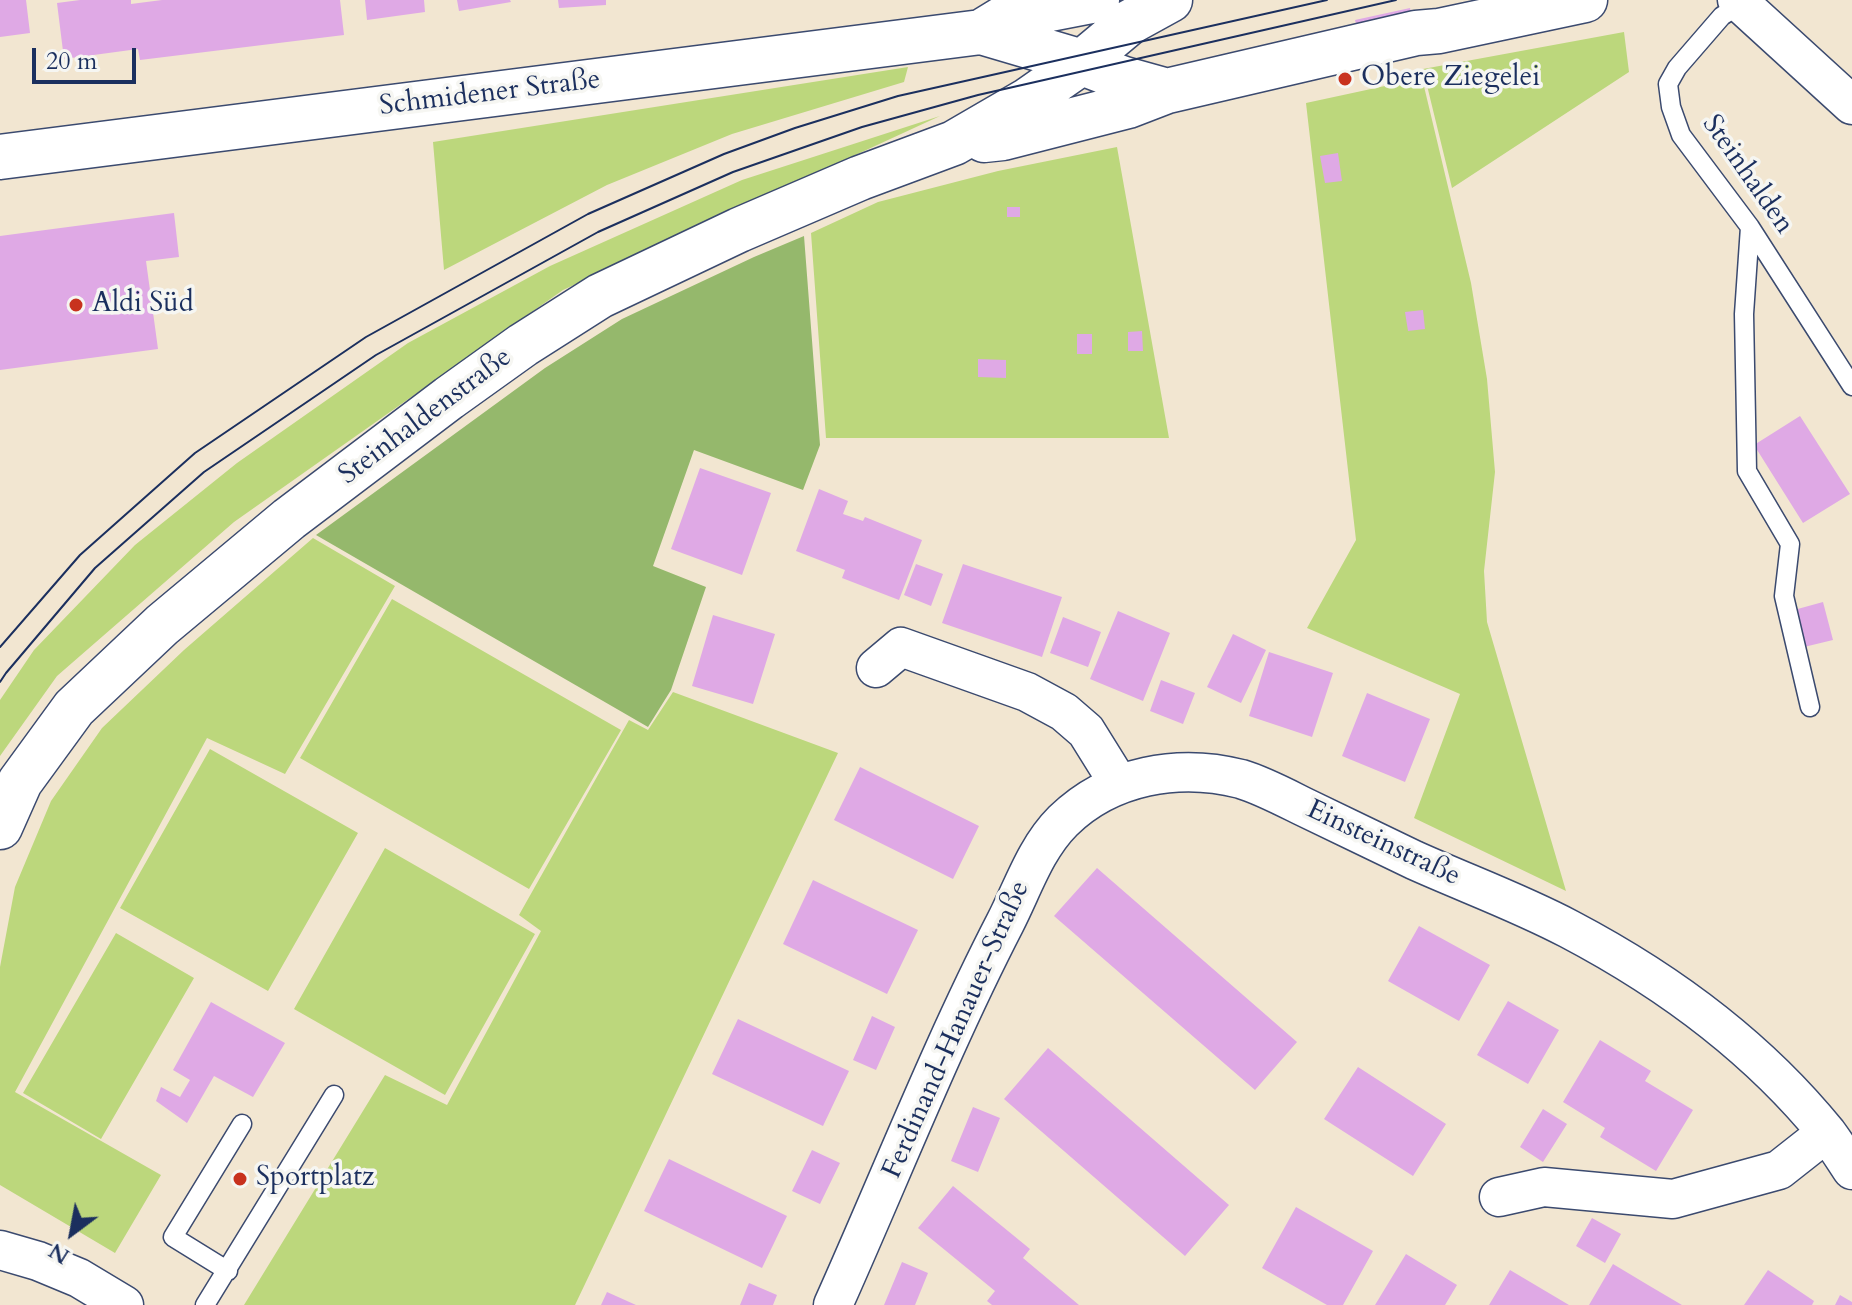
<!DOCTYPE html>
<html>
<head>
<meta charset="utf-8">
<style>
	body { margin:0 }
	#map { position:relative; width:1852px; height:1305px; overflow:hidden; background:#f2e6d1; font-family:Cardo,serif }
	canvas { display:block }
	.north { position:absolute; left:32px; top:1193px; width:80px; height:80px; -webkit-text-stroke:6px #f6f6f2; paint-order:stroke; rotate:212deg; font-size:22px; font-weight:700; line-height:32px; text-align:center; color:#1b2f5e }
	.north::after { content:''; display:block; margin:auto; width:28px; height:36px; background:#1b2f5e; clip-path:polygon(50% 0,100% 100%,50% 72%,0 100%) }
	.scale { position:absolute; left:32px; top:48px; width:104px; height:36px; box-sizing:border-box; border:4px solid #1b2f5e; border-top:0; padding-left:10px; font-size:24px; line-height:28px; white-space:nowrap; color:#1b2f5e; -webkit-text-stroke:6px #f6f6f2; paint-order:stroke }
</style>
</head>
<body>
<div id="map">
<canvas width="1852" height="1305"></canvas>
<div class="north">N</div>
<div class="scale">20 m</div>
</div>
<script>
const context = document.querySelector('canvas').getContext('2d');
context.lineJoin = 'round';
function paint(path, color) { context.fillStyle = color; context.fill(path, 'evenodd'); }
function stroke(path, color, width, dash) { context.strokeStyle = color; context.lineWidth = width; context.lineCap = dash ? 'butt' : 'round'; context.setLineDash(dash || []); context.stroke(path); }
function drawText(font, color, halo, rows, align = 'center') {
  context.font = font + ' Cardo,serif'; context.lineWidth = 7; context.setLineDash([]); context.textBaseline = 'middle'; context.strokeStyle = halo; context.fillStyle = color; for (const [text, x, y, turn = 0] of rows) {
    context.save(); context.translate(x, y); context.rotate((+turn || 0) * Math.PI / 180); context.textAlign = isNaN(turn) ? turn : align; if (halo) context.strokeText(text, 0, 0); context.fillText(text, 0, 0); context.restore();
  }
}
const green = new Path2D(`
	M1624 32 1629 72 1452 188 1423 69Z
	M908 67 904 82 732 134 607 185 444 270 433 142Z
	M1422 78 1471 283 1487 379 1495 472 1484 571 1487 622 1566 891 1414 818 1460 694 1307 628 1356 540 1306 103Z
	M940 116 563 290 234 522 57 676 0 756V700L34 650 135 545 237 463 408 343 550 266 742 180Z
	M1117 147 1169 438H826L811 233 878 202 998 171Z
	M313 538 395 586 285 774 207 738 15 1092 161 1175 115 1253 0 1185V967L15 887 51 801 102 728 184 650Z
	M392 599 621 730 529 889 300 758Z
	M673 692 838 753 575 1305H244L385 1075 447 1105 541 931 519 915 629 720 648 730Z
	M210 749 358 833 268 991 120 908Z
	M385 848 535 934 445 1095 294 1009Z
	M116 933 194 978 101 1139 23 1093Z`);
const forest = new Path2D(`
	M804 236 820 445 803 490 694 450 653 566 706 587 671 690 648 727 316 535 545 368 622 319 754 257Z`);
const building = new Path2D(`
	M0 0H26L30 33 0 37Z
	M80 0H131V4L162 0H340L344 35 140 60 138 49 64 59 57 3Z
	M365 0H424L425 12 367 20Z
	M457 0H510L511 2 459 11Z
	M558 0H606V5L559 8Z
	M1410 8 1413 19 1358 31 1355 20Z
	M1338 153 1342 181 1325 183 1320 156Z
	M1007 207H1020V217H1007Z
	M174 213 179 257 146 261 158 349 0 370V236Z
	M1423 310 1425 329 1408 331 1405 312Z
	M1142 331 1143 351H1128V332Z
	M1077 334H1092V354H1077Z
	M978 359 1006 360V378L978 377Z
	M1800 416 1850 494 1803 523 1754 445Z
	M700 468 771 493 742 575 671 549Z
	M819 489 848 501 843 514 863 521 865 517 922 540 899 600 842 578 845 570 796 551Z
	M916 564 943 574 931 606 904 595Z
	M963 564 1062 597 1042 657 942 623Z
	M1823 602 1833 640 1804 647 1794 610Z
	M1118 611 1170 633 1143 701 1090 679Z
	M713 615 775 634 753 704 692 686Z
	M1063 617 1101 632 1088 667 1050 653Z
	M1233 634 1266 650 1241 703 1207 687Z
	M1269 652 1333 673 1312 737 1249 716Z
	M1161 680 1195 693 1183 724 1150 711Z
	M1367 693 1430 719 1405 782 1342 756Z
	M860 767 979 826 953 879 834 820Z
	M1097 868 1297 1042 1255 1090 1054 916Z
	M813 880 918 930 887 994 783 944Z
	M1419 926 1490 965 1459 1021 1388 981Z
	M1508 1001 1559 1030 1528 1084 1477 1055Z
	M211 1002 285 1043 253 1097 214 1076 187 1123 156 1101 161 1087 180 1097 190 1080 173 1070Z
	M872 1016 895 1027 876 1070 853 1060Z
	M738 1019 849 1071 823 1126 712 1074Z
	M1600 1040 1651 1071 1645 1081 1693 1110 1656 1171 1600 1137 1605 1128 1563 1102Z
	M1048 1048 1229 1205 1185 1256 1004 1099Z
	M1358 1067 1446 1124 1413 1176 1324 1119Z
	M973 1107 1000 1118 978 1172 951 1161Z
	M1543 1109 1567 1124 1543 1162 1520 1147Z
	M812 1150 840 1163 820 1204 792 1191Z
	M669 1159 787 1216 762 1268 644 1211Z
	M953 1186 1030 1249 1023 1258 1079 1305H992L987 1301 995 1291 918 1228Z
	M1296 1207 1373 1251 1343 1305H1327L1262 1268Z
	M1592 1218 1621 1234 1605 1263 1576 1246Z
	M1406 1254 1457 1285 1445 1305H1375Z
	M902 1262 928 1273 915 1305H884Z
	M1613 1264 1648 1285 1682 1305H1589Z
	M1510 1270 1569 1305H1489Z
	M1768 1270 1814 1301 1812 1305H1744Z
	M749 1283 777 1295 773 1305H740Z
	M607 1292 636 1305H601Z
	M1840 1295 1852 1302V1305H1835Z`);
const lane = new Path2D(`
	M1741 4 1722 16 1677 68 1668 84 1671 107 1681 135 1750 227 1852 386
	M1750 227 1744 314 1747 471 1790 544 1784 596 1810 707
	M228 1271 173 1237 242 1124
	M205 1305 334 1095`);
const street = new Path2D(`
	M1737 0 1852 105
	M876 668 901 647 1027 692 1064 712 1086 731 1119 784
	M1499 1197 1544 1187 1673 1199 1779 1170 1826 1133
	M0 1250 38 1261 79 1278 124 1305
	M833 1305C890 1178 941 1047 1005 923 1023 888 1035 849 1063 821 1110 775 1179 763 1241 779 1261 785 1282 796 1302 806 1339 824 1377 842 1414 860 1465 883 1520 903 1569 929 1666 980 1758 1048 1827 1133 1836 1145 1844 1158 1852 1170`);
const secondary = new Path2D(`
	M981 32 1004 18 1097 0
	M984 140 1003 138 1128 106 1167 91 1416 33 1439 31 1585 0
	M0 157 981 32 1069 58 1124 79 1167 91
	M0 827 20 782 74 708 162 625 289 519 449 398 523 345 600 296 739 230 860 178 954 143 1028 100 1081 63 1130 22 1170 0`);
const tram = new Path2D(`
	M0 647 80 555 195 453 366 337 588 214 724 154 795 128 898 96 1327 0
	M0 682 6 673 95 568 204 472 376 355 598 232 733 172 862 127 978 95 1396 0`);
const markers = [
	[1345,79,8,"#c8321e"],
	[76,305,8,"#c8321e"],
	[240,1179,8,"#c8321e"]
];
const poiNames = [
	["Obere Ziegelei",1361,79],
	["Aldi Süd",92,305],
	["Sportplatz",256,1179]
];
const streetNames = [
	["Schmidener Straße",490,94,-7],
	["Steinhalden",1747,175,55],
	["Steinhaldenstraße",426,417,-37],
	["Einsteinstraße",1383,844,25],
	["Ferdinand-Hanauer-Straße",957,1030,-66]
];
paint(green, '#bcd77c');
paint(forest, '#95b86c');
paint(building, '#dfa9e5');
stroke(lane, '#3b4a6f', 21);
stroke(street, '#3b4a6f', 41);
stroke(secondary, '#3b4a6f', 47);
stroke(lane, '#fff', 18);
stroke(street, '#fff', 38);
stroke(secondary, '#fff', 44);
stroke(tram, '#1b2f5e', 2);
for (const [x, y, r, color] of markers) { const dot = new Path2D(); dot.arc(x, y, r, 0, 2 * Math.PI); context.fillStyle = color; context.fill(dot); stroke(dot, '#f6f6f2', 3); }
drawText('28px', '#1b2f5e', '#f6f6f2', poiNames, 'left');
drawText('28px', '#1b2f5e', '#f6f6f2', streetNames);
</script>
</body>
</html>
